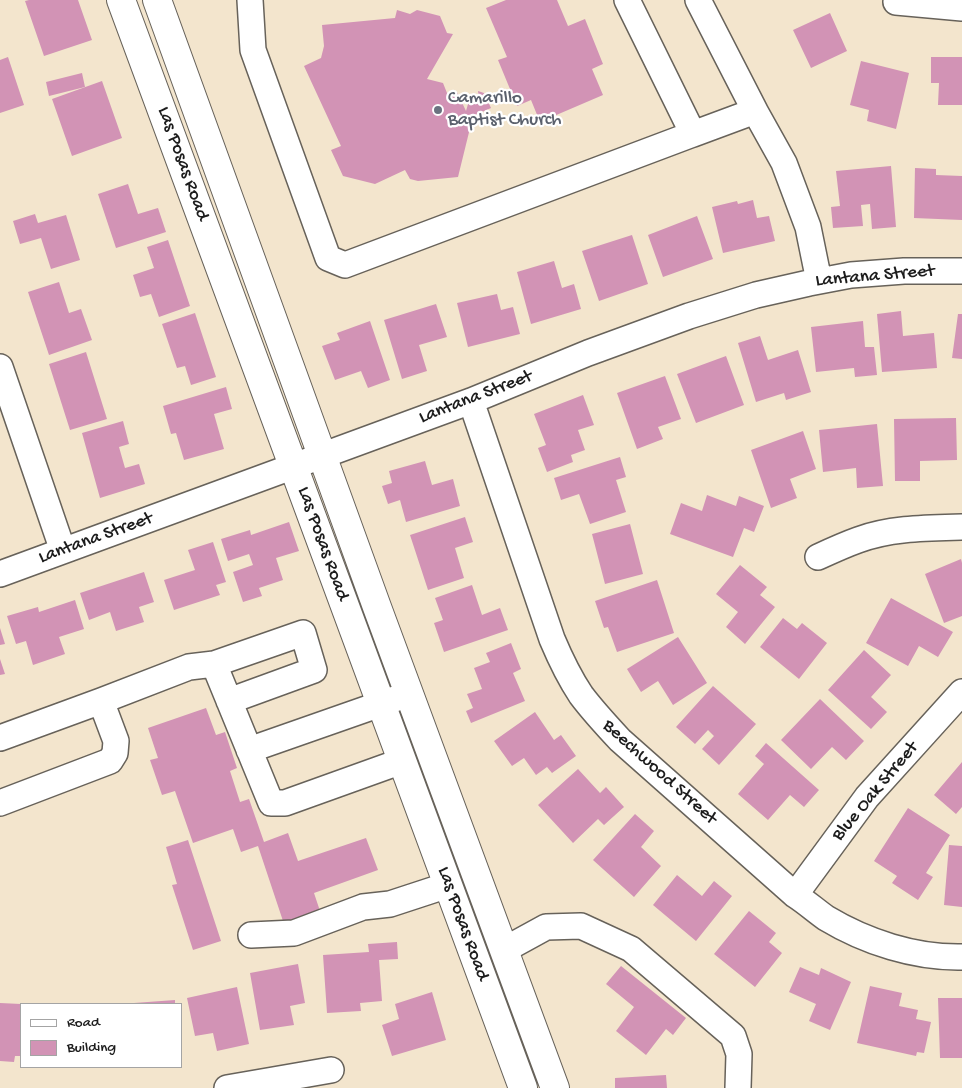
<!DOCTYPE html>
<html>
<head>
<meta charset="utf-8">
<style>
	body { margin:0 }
	#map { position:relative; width:962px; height:1088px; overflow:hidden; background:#f3e5cd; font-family:"Gochi Hand",sans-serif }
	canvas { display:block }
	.legend { position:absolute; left:20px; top:1003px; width:162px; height:65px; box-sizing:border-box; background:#fff; border:1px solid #a4a4a4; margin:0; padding:6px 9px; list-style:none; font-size:15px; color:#1c1c1c }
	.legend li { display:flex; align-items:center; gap:10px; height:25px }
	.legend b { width:25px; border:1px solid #a4a4a4 }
</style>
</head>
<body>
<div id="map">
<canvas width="962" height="1088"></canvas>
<ul class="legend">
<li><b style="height:6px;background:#fff"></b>Road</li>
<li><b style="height:14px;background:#d293b5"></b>Building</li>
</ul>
</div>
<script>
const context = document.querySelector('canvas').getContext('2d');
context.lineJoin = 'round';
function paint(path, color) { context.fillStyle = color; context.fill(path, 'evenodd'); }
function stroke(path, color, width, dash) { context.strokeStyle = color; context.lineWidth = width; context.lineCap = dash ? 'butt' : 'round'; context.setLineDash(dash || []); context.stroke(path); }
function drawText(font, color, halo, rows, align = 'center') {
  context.font = font + ' "Gochi Hand",sans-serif'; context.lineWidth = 4.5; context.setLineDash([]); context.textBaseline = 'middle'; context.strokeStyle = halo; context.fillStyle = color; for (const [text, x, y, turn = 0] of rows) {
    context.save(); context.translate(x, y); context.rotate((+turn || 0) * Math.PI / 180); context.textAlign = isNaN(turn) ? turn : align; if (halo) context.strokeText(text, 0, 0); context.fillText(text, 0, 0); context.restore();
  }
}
const building = new Path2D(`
	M29 0H78L92 40 44 56 25 1Z
	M506 0H557L568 26 585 19 603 64 592 69 603 95 540 122 531 100 517 106 498 60 507 57 486 8Z
	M397 10 410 14 417 10 440 16 447 33 453 34 427 79 443 83 447 93 457 92 466 111 470 97 479 99 478 91 484 93 491 108 473 116 458 177 418 181 410 179 405 170 375 184 343 176 331 150 341 146 304 66 321 58 324 46 322 25 395 18Z
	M830 13 847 51 811 68 793 30Z
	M8 57 24 105 0 113V60Z
	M931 57H962V105H938L939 83H931Z
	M861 61 909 73 896 129 867 121 869 110 850 105Z
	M82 73 85 87 49 96 46 82Z
	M102 81 122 138 72 156 52 99Z
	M891 166 896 227 872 229 870 204 861 205 863 226 833 228 831 207 840 206 836 171Z
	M915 168 936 169V175L962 176V220L914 218Z
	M128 184 138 214 158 208 166 232 116 248 98 194Z
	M753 200 757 218 769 216 775 241 723 253 712 207 737 201 738 204Z
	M35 214 38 223 66 215 80 260 51 269 41 238 20 244 13 221Z
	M697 216 713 259 663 277 648 235Z
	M632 235 648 284 599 301 582 251Z
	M168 240 190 306 159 317 151 294 140 297 133 275 154 268 147 247Z
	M554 261 562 288 574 284 581 309 531 324 517 272Z
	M59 282 69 313 81 309 92 340 49 355 28 292Z
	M497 294 501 310 513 307 520 334 468 347 457 303Z
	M436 304 447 337 419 345 427 371 402 379 384 320Z
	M901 311 903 336 934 333 937 368 882 372 877 314Z
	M195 313 216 377 191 385 185 366 177 368 162 324Z
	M958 314H962V359L952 358Z
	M370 321 390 380 368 388 361 371 335 380 322 346 340 340 337 333Z
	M863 321 865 347H874L877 375 855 377 854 368 816 372 811 327Z
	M760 336 768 360 798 350 811 392 786 400 784 393 756 402 738 343Z
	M86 352 107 419 70 430 49 364Z
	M726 356 744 405 696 423 677 374Z
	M665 376 681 419 658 427 663 439 637 449 617 393Z
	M226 387 232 409 214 414 224 449 184 460 176 433 171 434 163 406Z
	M583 395 594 425 578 430 585 450 571 455 573 462 547 472 538 448 546 445 534 414Z
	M956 418 957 460 920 461V481H895L894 419Z
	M123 421 129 444 119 447 125 468 139 464 145 484 100 498 82 433Z
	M877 424 883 486 857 488 856 468 823 472 819 430Z
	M803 431 816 469 790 479 797 498 771 508 751 450Z
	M620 457 626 477 616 480 626 512 590 524 579 494 561 500 554 478Z
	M425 461 432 485 453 479 460 506 406 522 400 500 388 504 382 486 392 483 389 471Z
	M707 495 736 506 739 496 764 506 754 532 744 528 733 557 670 534 681 503 702 511Z
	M465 517 473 542 455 548 464 578 428 590 410 535Z
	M289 522 299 551 276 558 283 580 259 588 262 596 243 602 233 572 253 565 249 554 228 561 221 539 250 530 251 535Z
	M630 524 643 574 605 584 592 534Z
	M213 542 226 582 216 585 220 595 174 610 164 580 195 570 188 550Z
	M961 559 962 563V616L944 623 925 574Z
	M740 565 767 587 760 595 775 607 745 644 726 627 738 612 716 594Z
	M144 572 154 602 139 607 144 622 116 631 110 612 89 620 80 593Z
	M657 580 674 633 617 652 608 627 604 628 595 601Z
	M472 585 482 615 500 608 508 630 444 652 434 623 443 620 435 598Z
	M891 598 953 632 938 657 919 646 908 666 866 643Z
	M75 600 84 629 59 637 65 654 33 665 26 641 16 644 7 616 38 607 39 612Z
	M783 618 797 629 802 623 827 643 799 679 760 647Z
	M0 628 5 644 0 645Z
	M678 637 707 683 673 705 658 681 641 692 627 669Z
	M511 643 521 669 513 673 525 701 471 723 466 711 473 708 467 694 482 689 474 668 490 662 486 653Z
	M864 650 891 675 871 697 887 712 871 729 828 690Z
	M0 659 5 674 0 675Z
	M713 686 756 724 719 765 702 749 714 736 708 730 695 744 676 727Z
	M820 699 864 741 846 760 832 747 811 769 781 740Z
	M206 708 216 735 225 732 237 768 230 771 240 802 249 799 264 842 288 833 298 861 366 838 378 870 314 893 322 917 286 930 258 846 241 852 233 829 193 843 175 791 162 795 150 760 158 758 148 728Z
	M535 712 554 740 561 735 576 756 552 773 547 767 536 775 524 758 512 766 494 741Z
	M766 743 819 790 804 807 790 795 768 820 738 794 764 764 755 756Z
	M962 762V807L956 814 934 795Z
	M578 769 600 793 606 787 624 807 604 825 598 819 573 843 538 805Z
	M908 808 950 835 926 873 933 877 918 900 892 883 897 876 874 861Z
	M635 814 654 831 641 847 661 866 634 897 593 860Z
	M188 840 221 941 193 950 172 885 177 884 166 847Z
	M949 845 962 846V907L944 905Z
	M677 875 702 896 714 881 732 896 696 941 653 905Z
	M749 911 776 933 769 942 782 953 755 987 714 954Z
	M397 942 398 959 379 960 382 1001 360 1003 361 1011 327 1013 323 955 369 952 368 944Z
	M298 964 305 1003 290 1006 294 1025 260 1030 250 973Z
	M621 966 686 1018 673 1035 666 1029 646 1055 616 1031 634 1007 606 984Z
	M800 967 819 975 821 968 851 982 830 1030 809 1021 816 1004 789 992Z
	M870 986 902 993 899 1006 918 1010 916 1019 931 1022 924 1053 917 1052 916 1056 857 1043Z
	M237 987 249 1044 217 1051 213 1033 195 1036 187 998Z
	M432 992 446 1040 392 1056 382 1025 399 1019 395 1004Z
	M938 998H962V1058H940Z
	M175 1000V1004H135L134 1003Z
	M0 1003 21 1004V1056H15L14 1062 0 1061Z
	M666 1075 667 1088H615V1078Z`);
const minor = new Path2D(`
	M250 0 253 50 328 258 345 265 693 134 627 0
	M896 2 962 8
	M755 111 784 163 808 227 819 281
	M693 134 755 111 698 0
	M0 367 63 551
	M471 401 552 639C560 658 569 677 581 695 593 711 606 725 620 740L795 895C806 902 816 911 826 918 866 942 915 958 962 957
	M818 557C831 551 844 545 858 540 890 528 927 528 962 527
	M0 574 471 401 588 353 689 316 756 295 809 283 851 275 904 271H962
	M214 664 303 633 314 670 229 701
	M0 738 101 701 189 667 214 664 271 803H285L402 761
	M249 750 409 694
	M0 803 110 761 115 753 116 741 101 701
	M795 895 867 797 962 692
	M251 935 294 933 363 907 390 904 448 885
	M504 950 546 927 581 926 631 949 733 1036 739 1054 738 1088
	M227 1088 331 1070`);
const major = new Path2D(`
	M121 0 523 1088
	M157 0 377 607 555 1088`);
const markers = [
	[438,110,5,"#6b7280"]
];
const worshipNames = [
	["Camarillo",448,99],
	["Baptist Church",448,121]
];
const streetNames = [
	["Las Posas Road",182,164,70],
	["Lantana Street",875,277,-5],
	["Lantana Street",476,398,-21],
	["Lantana Street",96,539,-20],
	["Las Posas Road",322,544,70],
	["Beechwood Street",659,773,42],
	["Blue Oak Street",876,792,-50],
	["Las Posas Road",462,924,70]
];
paint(building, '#d293b5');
stroke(minor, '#67625a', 28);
stroke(major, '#67625a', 30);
stroke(minor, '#fff', 25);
stroke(major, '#fff', 28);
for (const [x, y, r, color] of markers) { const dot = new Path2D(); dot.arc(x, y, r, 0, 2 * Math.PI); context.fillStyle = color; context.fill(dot); stroke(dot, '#fff', 2); }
drawText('19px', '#5b616d', '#fff', worshipNames, 'left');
drawText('19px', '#1c1c1c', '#fff', streetNames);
</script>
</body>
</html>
